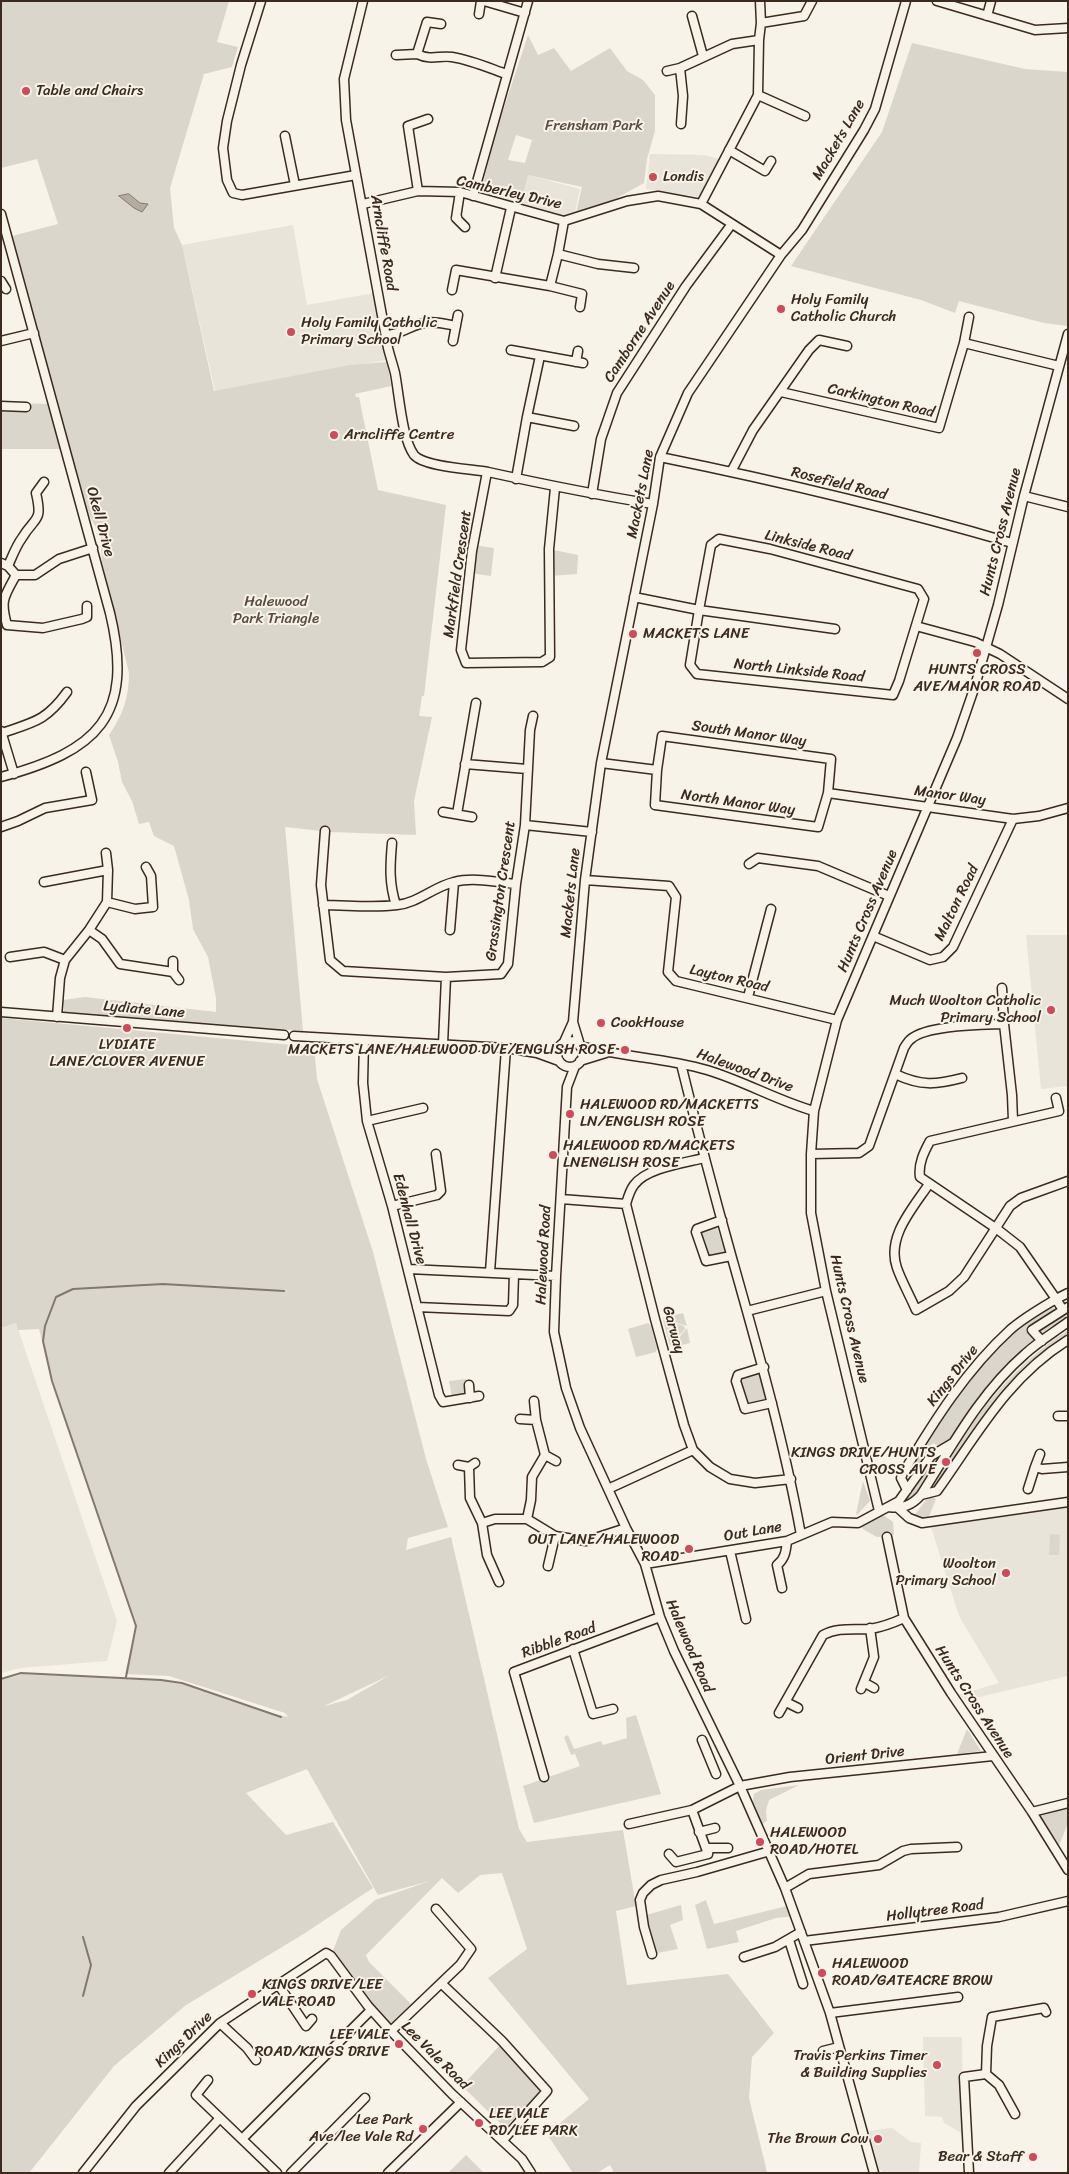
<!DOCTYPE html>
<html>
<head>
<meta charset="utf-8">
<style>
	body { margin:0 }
	#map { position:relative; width:1069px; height:2174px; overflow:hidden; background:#f7f3e8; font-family:Sriracha,sans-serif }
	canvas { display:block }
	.frame { position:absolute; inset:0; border:2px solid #3b2a1e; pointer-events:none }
</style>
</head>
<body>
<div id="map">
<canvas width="1069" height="2174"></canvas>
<div class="frame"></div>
</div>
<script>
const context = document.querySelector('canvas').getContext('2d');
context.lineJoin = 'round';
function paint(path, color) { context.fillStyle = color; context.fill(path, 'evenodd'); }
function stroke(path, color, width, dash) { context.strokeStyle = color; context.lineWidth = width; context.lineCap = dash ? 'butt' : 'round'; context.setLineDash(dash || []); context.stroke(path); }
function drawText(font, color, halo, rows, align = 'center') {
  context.font = font + ' Sriracha,sans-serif'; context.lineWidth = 4; context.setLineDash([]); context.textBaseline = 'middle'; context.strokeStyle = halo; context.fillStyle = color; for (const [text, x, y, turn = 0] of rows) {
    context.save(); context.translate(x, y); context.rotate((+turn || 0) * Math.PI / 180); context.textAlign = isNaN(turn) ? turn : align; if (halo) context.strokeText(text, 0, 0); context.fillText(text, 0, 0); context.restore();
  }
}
const built = new Path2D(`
	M650 154 704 155 719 159 700 197 646 189Z
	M528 175 580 189 575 212 566 216 521 203Z
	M293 225 307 305 374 293 387 360 215 391 182 245Z
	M1026 935H1068V1086L1041 1089Z
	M16 1323 117 1621 107 1661 21 1668 1 1673V1328Z
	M1068 1504V1676L967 1700 958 1695 999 1683 959 1616 930 1524Z
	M923 2037H962L963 2134 944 2123 942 2117 925 2116Z
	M892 2128 911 2142 921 2143 919 2173H884L879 2169 869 2131Z`);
const green = new Path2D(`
	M1 1H229L217 42 238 47 232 67 204 74 170 188 174 228 182 245 214 391 350 365 387 362 391 386 355 394 356 397H359L378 490 446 505 424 696H422L419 716 432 717 414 801 416 835 330 832 285 827 303 1031 64 1013 63 1000 85 997 216 1012V998L208 957 193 929 189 900 174 846 154 836 149 822 139 824 132 801 122 782 118 762 109 735C123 715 129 697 129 673L102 562 100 535 87 511 12 236 58 224 37 159 1 168Z
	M528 35 538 55 554 48 571 71 610 48 627 71 643 80 655 95V131L647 159 644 183 606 204 576 213 582 187 528 175 521 203 481 191 497 129ZM516 135 532 140 525 163 508 160Z
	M912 43 1025 69 1068 72V326L1044 323 959 301 955 313 921 300 791 266 882 132Z
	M1 403 53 404 66 449H1Z
	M473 545 494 548 491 576 470 573Z
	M549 549 578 555 577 574 550 576Z
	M1 1018 314 1047 317 1079 373 1252 426 1459 448 1527 408 1538 406 1550 451 1537 519 1829 527 1842 623 1830 636 1906 616 1911 627 1985 728 1974 774 2033 752 2057 749 2098 767 2172 614 2173 610 2165 597 2173H573L547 2134 589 2099 488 1978 527 1949 502 1873 480 1875 458 1893 442 1878 366 1955 369 1962 411 2004 387 2027 331 1956 341 1930 375 1900 430 1881 378 1895 307 1769 246 1793 286 1835 333 1822 373 1888 302 1935 186 2005 114 2066 29 2173H1V1680L24 1674 161 1680 182 1683 261 1711 288 1717 285 1713 169 1676 125 1674 136 1626 52 1381 39 1329 18 1330 16 1323 1 1328ZM390 1675 347 1700 321 1707H322Z
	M716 1225 726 1254 708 1258 700 1233 702 1229Z
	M1053 1306 1055 1311 1027 1331 1035 1342 965 1420 950 1441 940 1447 933 1443 917 1467 914 1465 910 1474 906 1475C938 1421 973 1367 1022 1327 1031 1320 1042 1310 1053 1306Z
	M683 1313 687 1326 663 1319V1318Z
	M1065 1314 1068 1320 1043 1336 1040 1333 1041 1329Z
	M663 1320 684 1326 685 1329 670 1346Z
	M648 1323 651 1326 657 1348 656 1352 636 1357 628 1329Z
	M687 1328 690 1343 672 1347H671Z
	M1068 1330V1335C1011 1374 973 1431 937 1488L931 1489C935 1478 945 1466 951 1456 982 1406 1018 1362 1068 1330Z
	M762 1371 770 1401 748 1405 740 1382 741 1378Z
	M466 1379V1385L464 1386V1394L452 1398 449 1381Z
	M937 1457 938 1460 911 1502 903 1503 932 1458Z
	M863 1481 870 1501 857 1515 856 1514Z
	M932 1497 936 1499 928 1519 921 1520 913 1517 926 1500Z
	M882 1514 893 1522 894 1535 877 1537 863 1529 861 1526Z
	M1050 1534 1060 1535 1059 1555H1049Z
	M636 1715 661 1794 534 1823 523 1786 580 1766 575 1754 571 1755 564 1737 568 1735 574 1749 601 1741 603 1745 627 1738 626 1718Z
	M967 1729 981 1751 957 1754Z
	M799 1785 769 1800 766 1810 767 1821 762 1824 753 1801 754 1794 761 1790Z
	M1068 1803V1823L1056 1853 1032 1812Z
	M706 1900 714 1924 791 1905 795 1916 776 1918 736 1931 739 1942 707 1949 695 1905Z
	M681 1905 683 1920 670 1925 678 1949 652 1954 643 1916Z
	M500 2045 539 2086V2095L505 2128 462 2086Z
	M466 2155 484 2173H448Z`);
const water = new Path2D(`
	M129 194 140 203 148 204 142 212 134 208 119 196Z`);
const stream = new Path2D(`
	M126 1677 136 1626 52 1381 43 1341 45 1326 56 1297 73 1289 163 1284 284 1291
	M1 1679 21 1673 161 1680 182 1683 281 1717
	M83 1937 91 1965 83 1996`);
const minor = new Path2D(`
	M261 1 241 65 227 121 223 148 227 180 233 193 242 195 356 175
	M363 1 344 79 346 120 388 348C390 356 393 365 395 373 399 393 402 439 414 455 424 467 472 469 488 472 543 484 597 495 653 504
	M484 1 525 13
	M937 1 1035 30 1068 28
	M479 14 481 1
	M692 16 703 56
	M987 16 991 1
	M761 23 804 16 812 1
	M441 24 427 22 417 54C432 61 439 55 452 57 471 60 489 68 506 74
	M396 55 417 54
	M667 71 680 68
	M758 95 805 116
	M681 124 683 96 680 68 732 44 759 40
	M285 136 295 185
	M729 150 765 171 771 161
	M418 191 408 126 428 119
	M473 196 528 1
	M363 204 418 191 460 192 564 221 627 201 658 196 701 204 781 255
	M701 204 758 95 759 40 761 23 760 1
	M1 214 110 613C135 717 97 751 1 777
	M457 217 456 218 460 192
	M456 218 465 227
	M558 254 598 264 634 268
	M495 278 511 208
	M1 281 6 289
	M550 286 558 254 564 221
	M452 290 456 270 550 286 582 294 580 307
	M386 335C402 334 406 328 420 324 431 320 445 324 456 326
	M1 341 34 333
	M453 341 458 315
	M964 343 969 317
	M511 350 583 363
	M576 362 578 351
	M781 392 939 428 964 343 1059 366
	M1 406 26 407
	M527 417 574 426
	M660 457C778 481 896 509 1012 543
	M487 472 472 551 461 650 466 663 542 662 550 657 549 549 555 488
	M731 472 753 430 809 350 819 340 847 346
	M516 479 527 417 540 356
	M592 494 601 439 617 393 686 286 731 225
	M1024 496 1068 507
	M1 563 8 566 16 575H35L59 559 93 548
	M8 566C12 557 16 546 22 538 35 516 43 523 36 493L44 482
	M16 575C4 597 0 600 7 625L43 628 82 619 87 617V606
	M634 597 699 610 711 545 719 539 770 549 918 589 924 599 899 681 893 695 697 674 690 665 699 610 835 629
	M916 626 975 642 1000 654 1068 699
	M1 731 14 774
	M2 733C34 722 46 721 67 692
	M662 736 831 759 828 793 818 827 655 805 657 770Z
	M601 763 657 770
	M465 764 527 769
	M828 793 1013 819 1039 816 1068 808
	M443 812 472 817
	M457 814 476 703
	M525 825 592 832
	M1 827 18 821 45 808 92 800 86 772
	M325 831 321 885 330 960 343 971 446 977 501 974 508 964 516 884 525 825 530 730 533 716
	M392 843C390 866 389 884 396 905
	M749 864 758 858 818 866 889 896
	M585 880 669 886 676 897 668 972 676 981 837 1020
	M44 882 108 870
	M107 902 135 909 153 907 151 876 146 867
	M323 905C347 905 373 908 397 905 418 903 433 887 454 882 473 877 496 882 516 884
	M89 930 102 939 120 964 173 972
	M450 930 454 882
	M873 936 930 960 943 957 953 947 1013 819
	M10 957 44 952 65 960
	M173 961V972L179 980
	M1002 988 1004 1024
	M748 997 771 909
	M1 1012 284 1035
	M57 1017 60 978 65 960 89 930 107 902 108 870 106 853
	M294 1036 506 1048 537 1053 559 1061
	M557 1054a13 13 0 1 1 26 0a13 13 0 1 1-26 0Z
	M364 1041 363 1083 367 1121 392 1206 439 1395 443 1402 479 1396
	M564 1042 573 1022
	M443 1044 446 977
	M580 1045 573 1022 585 880 601 763 653 504 660 457 688 393 781 255 802 230 864 130 875 109 906 1
	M580 1046C622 1057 666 1058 707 1070 744 1081 778 1101 814 1111
	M580 1061 606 1053
	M681 1064C697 1129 714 1194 732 1258 758 1350 784 1441 801 1535
	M575 1066 567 1087 556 1276 554 1332 566 1388 580 1428 626 1528 645 1564 660 1617 674 1651 740 1786 785 1888 830 2013 874 2173
	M895 1074C921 1086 935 1085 962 1078
	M367 1121 423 1108
	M811 1154 859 1153 869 1146 904 1048C906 1045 908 1041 911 1039 927 1025 982 1025 1004 1024L1012 1095 1013 1121
	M704 1158C684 1163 646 1168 634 1185 630 1190 628 1197 626 1204L655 1319 684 1425 693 1450 710 1467 730 1479 755 1483 791 1479
	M929 1184C913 1208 886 1237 897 1268 902 1282 910 1296 916 1310L949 1291 964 1277 1010 1206 1021 1198 1068 1181
	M561 1199 626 1204
	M392 1206 437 1195 441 1191 436 1154
	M722 1220 697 1229 696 1232 706 1261 731 1256
	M409 1269 556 1276
	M490 1272 506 1048
	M417 1307 509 1311 513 1305 514 1274
	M1063 1310 1056 1299 1068 1293
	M747 1311 826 1291
	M1042 1341 1032 1330 1068 1307
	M764 1367 738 1375 736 1381 745 1409 772 1403
	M469 1385 470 1398
	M534 1401 536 1420 545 1455 556 1461
	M1058 1416H1068
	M520 1419 536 1420
	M458 1465 469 1467 475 1463
	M469 1467 470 1498 482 1523 487 1555 499 1582
	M1035 1467 1040 1454
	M608 1489 693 1450
	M1028 1489 1035 1467 1042 1469 1068 1467
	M907 1490 901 1478 903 1473C934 1421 966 1370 1011 1329 1025 1317 1041 1308 1056 1299L1020 1247 997 1229 920 1177C918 1164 924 1152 930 1141L1059 1111 1056 1098
	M921 1495 937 1491C977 1435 1007 1378 1068 1340
	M889 1507C903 1509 912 1505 921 1495 952 1446 980 1393 1025 1354 1038 1342 1053 1333 1068 1322
	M898 1508 909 1518 922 1523 1068 1502
	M879 1511 826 1291 811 1213V1154L814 1111 837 1020 957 738 975 686 998 605 1024 496 1068 334
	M527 1519 531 1500 532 1477 545 1455
	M482 1523 495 1519H527L555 1536 586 1541 626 1528
	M887 1537 904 1618 951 1693 1032 1812 1068 1870
	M730 1551 746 1619
	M645 1564 787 1541 832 1522 858 1523 899 1501 931 1456 953 1443
	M548 1566 555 1536
	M782 1588 777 1565C785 1559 786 1551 787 1541
	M573 1649 593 1714 613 1709
	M865 1683 874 1688
	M861 1689 874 1657 870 1628
	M786 1702 798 1708
	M779 1713 823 1635C838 1627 853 1630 870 1629 883 1627 893 1623 904 1618
	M702 1740 716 1774
	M544 1777 514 1672 660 1617
	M692 1810 708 1854
	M1032 1812 1068 1803
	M629 1824 692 1810 740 1786 790 1777 993 1756
	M699 1832 715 1828
	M669 1854 676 1862 708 1854 709 1848H728
	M785 1888 809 1874 879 1865 903 1851 911 1849 957 1847
	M789 1940 803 1984
	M804 1941 999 1917 1068 1901
	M652 1954 644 1927 640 1900 643 1893 651 1885 661 1880 697 1872 770 1851
	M744 1957 775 1947 801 1932
	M278 1984 306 2026 312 2019
	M442 1984 502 2041 547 2091 503 2140
	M830 2013 958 1997
	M220 2023 247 2048 256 2060
	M391 2031 460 1965 471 1949 436 1909
	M823 2051 839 2047
	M986 2074 999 2085 1015 2114
	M208 2080 196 2095 220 2118
	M242 2139 371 2010
	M83 2173 136 2106 220 2023 326 1953 331 1956 368 2006 387 2027 452 2094 522 2159 531 2173
	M169 2173 220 2118 277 2173
	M291 2173 365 2098
	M388 2173 461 2102
	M969 2173 964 2077 986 2074 987 2046 992 2017 1044 2008 1046 2012`);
const markers = [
	[26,91,5,"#d1495b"],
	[653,177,5,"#d1495b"],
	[781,309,5,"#d1495b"],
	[291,332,5,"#d1495b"],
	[334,435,5,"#d1495b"],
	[633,634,5,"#d1495b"],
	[977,653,5,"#d1495b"],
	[1051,1010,5,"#d1495b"],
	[601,1023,5,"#d1495b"],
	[127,1028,5,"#d1495b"],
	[625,1050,5,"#d1495b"],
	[570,1114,5,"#d1495b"],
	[553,1155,5,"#d1495b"],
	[946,1462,5,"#d1495b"],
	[689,1549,5,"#d1495b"],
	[1006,1573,5,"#d1495b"],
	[760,1842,5,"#d1495b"],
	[822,1973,5,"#d1495b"],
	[252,1994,5,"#d1495b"],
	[399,2044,5,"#d1495b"],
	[937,2065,5,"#d1495b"],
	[479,2123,5,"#d1495b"],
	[423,2129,5,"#d1495b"],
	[878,2139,5,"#d1495b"],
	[1033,2157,5,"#d1495b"]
];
const poiNames = [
	["Table and Chairs",36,91],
	["Londis",663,177],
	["Holy Family",791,300],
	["Catholic Church",791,317],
	["Holy Family Catholic",301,323],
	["Primary School",301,340],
	["Arncliffe Centre",344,435],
	["MACKETS LANE",643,634],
	["HUNTS CROSS",977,670,"center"],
	["AVE/MANOR ROAD",977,687,"center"],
	["Much Woolton Catholic",1041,1001,"right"],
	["Primary School",1041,1018,"right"],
	["CookHouse",611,1023],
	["LYDIATE",127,1045,"center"],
	["LANE/CLOVER AVENUE",127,1062,"center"],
	["MACKETS LANE/HALEWOOD DVE/ENGLISH ROSE",615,1050,"right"],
	["HALEWOOD RD/MACKETTS",580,1105],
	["LN/ENGLISH ROSE",580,1122],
	["HALEWOOD RD/MACKETS",563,1146],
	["LNENGLISH ROSE",563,1163],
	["KINGS DRIVE/HUNTS",936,1453,"right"],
	["CROSS AVE",936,1470,"right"],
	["OUT LANE/HALEWOOD",679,1540,"right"],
	["ROAD",679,1557,"right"],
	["Woolton",996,1564,"right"],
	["Primary School",996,1581,"right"],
	["HALEWOOD",770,1833],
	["ROAD/HOTEL",770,1850],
	["HALEWOOD",832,1964],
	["ROAD/GATEACRE BROW",832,1981],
	["KINGS DRIVE/LEE",262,1985],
	["VALE ROAD",262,2002],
	["LEE VALE",389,2035,"right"],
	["ROAD/KINGS DRIVE",389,2052,"right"],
	["Travis Perkins Timer",927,2056,"right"],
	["& Building Supplies",927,2073,"right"],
	["LEE VALE",489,2114],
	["RD/LEE PARK",489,2131],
	["Lee Park",413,2120,"right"],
	["Ave/lee Vale Rd",413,2137,"right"],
	["The Brown Cow",868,2139,"right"],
	["Bear & Staff",1023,2157,"right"]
];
const parkNames = [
	["Frensham Park",594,126],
	["Halewood",276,602],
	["Park Triangle",276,619]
];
const streetNames = [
	["Mackets Lane",839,140,-60],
	["Camberley Drive",509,193,13],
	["Arncliffe Road",383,243,80],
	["Camborne Avenue",640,332,-57],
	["Carkington Road",881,401,13],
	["Rosefield Road",839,484,14],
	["Mackets Lane",641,494,-79],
	["Okell Drive",100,522,75],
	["Hunts Cross Avenue",1001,532,-76],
	["Linkside Road",808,546,14],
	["Markfield Crescent",458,574,-82],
	["North Linkside Road",799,671,6],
	["South Manor Way",749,734,8],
	["Manor Way",950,796,8],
	["North Manor Way",738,803,8],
	["Grassington Crescent",501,891,-82],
	["Mackets Lane",571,893,-84],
	["Malton Road",957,903,-64],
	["Hunts Cross Avenue",868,911,-67],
	["Layton Road",729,979,13],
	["Lydiate Lane",144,1010,5],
	["Halewood Drive",745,1071,20],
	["Edenhall Drive",409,1219,75],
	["Halewood Road",544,1255,-87],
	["Hunts Cross Avenue",849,1319,77],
	["Garway",673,1330,75],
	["Kings Drive",953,1376,-52],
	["Out Lane",753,1532,-10],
	["Ribble Road",559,1641,-20],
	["Halewood Road",689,1646,67],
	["Hunts Cross Avenue",974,1702,57],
	["Orient Drive",865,1756,-6],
	["Hollytree Road",935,1911,-7],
	["Kings Drive",184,2040,-44],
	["Lee Vale Road",435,2056,45]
];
paint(built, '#e9e4d9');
paint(green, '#dbd6cb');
paint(water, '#b4aca0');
stroke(water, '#84786c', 1);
stroke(stream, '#84786c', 2);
stroke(minor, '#3b2a1e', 11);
stroke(minor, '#f7f3e8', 8);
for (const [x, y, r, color] of markers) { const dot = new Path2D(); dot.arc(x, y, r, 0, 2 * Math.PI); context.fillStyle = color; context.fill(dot); stroke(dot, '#f7f3e8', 2); }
drawText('15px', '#3b2a1e', '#f7f3e8', poiNames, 'left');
drawText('15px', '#5b4c41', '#f7f3e8', parkNames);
drawText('15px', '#3b2a1e', '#f7f3e8', streetNames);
</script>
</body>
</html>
